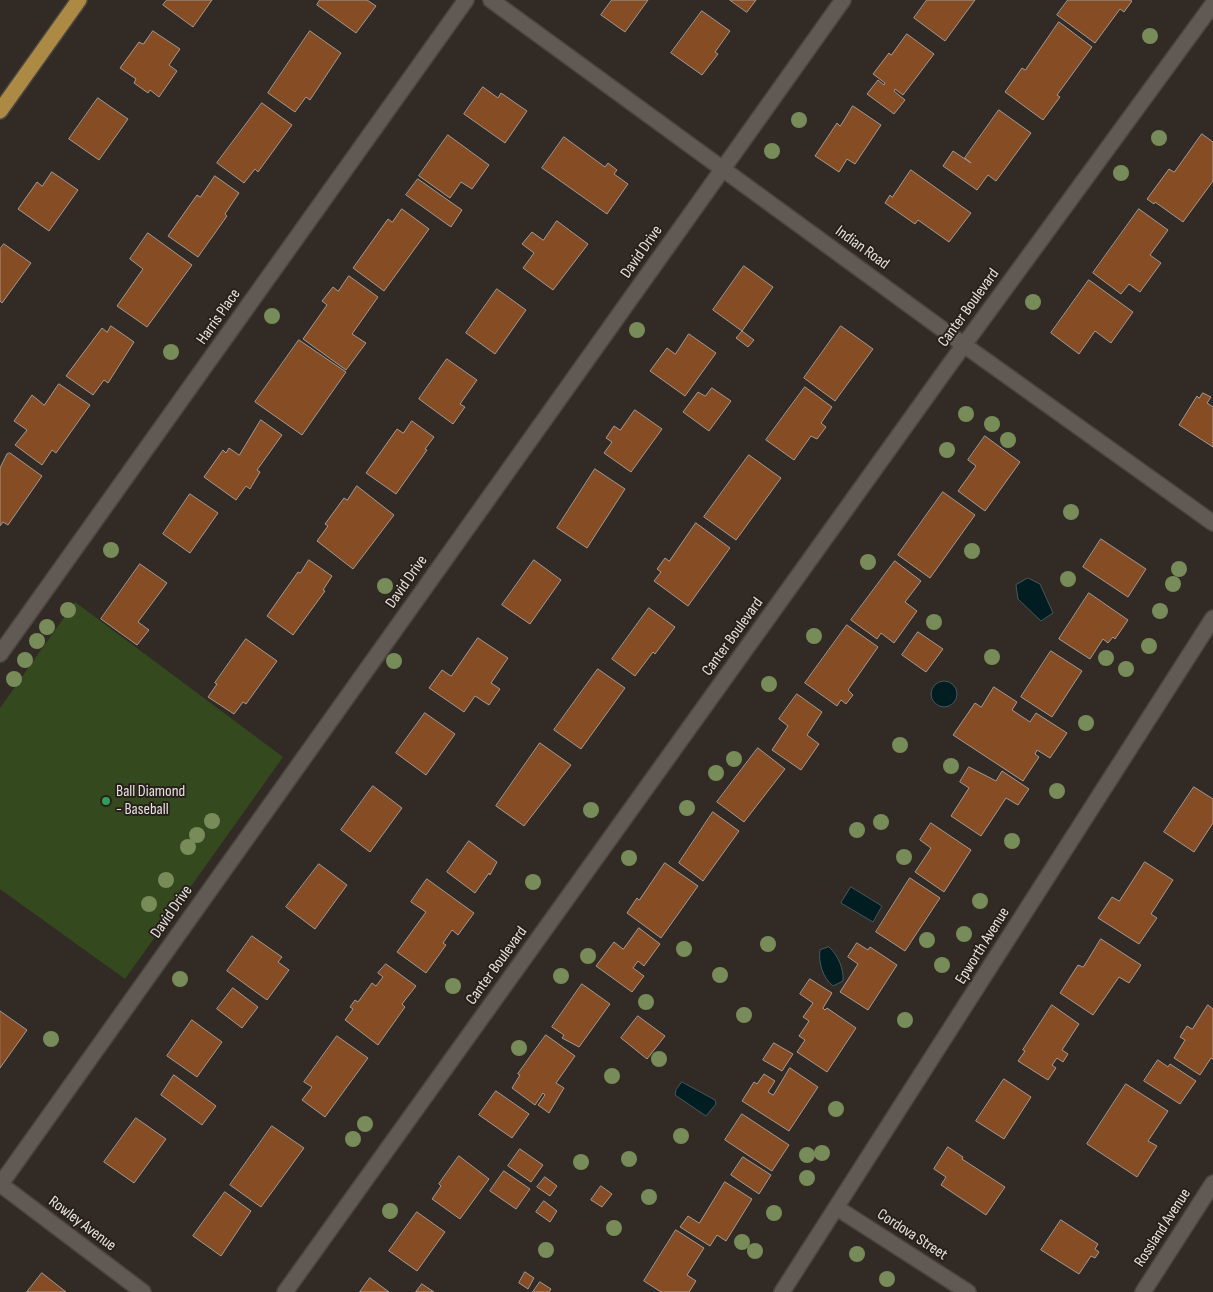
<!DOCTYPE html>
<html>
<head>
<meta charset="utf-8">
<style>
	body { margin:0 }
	canvas { display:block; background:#312a25 }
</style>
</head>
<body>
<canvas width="1213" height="1292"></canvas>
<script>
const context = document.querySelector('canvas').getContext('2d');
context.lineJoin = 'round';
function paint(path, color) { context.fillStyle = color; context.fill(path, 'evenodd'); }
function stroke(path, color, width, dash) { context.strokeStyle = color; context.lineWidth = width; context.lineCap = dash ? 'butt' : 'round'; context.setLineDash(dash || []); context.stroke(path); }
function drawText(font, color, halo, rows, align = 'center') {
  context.font = font + ' "Sofia Sans Condensed",sans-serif'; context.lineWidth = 4; context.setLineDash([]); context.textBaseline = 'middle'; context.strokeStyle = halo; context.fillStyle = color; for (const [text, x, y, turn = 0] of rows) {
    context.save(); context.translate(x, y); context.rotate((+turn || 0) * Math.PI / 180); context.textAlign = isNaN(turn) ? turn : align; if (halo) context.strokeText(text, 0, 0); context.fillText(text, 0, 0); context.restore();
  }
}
const green = new Path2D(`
	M75 602 283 757 125 979 0 889V708Z`);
const water = new Path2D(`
	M1028 578 1040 584 1053 613 1041 621 1018 599 1016 585Z
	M931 694a13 13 0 1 1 26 0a13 13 0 1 1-26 0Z
	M851 887 882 906 873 922 841 903Z
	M829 947C838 955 844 969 843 981L833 986C823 978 818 963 820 950Z
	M682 1082 715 1100 716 1104 706 1116 675 1095 676 1090Z`);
const building = new Path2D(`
	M167 0H212L193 27 163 5Z
	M320 0H367L376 6 356 33 317 5Z
	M612 0H648L625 32 601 15Z
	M730 0H756L747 12Z
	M927 0H975L945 41 914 18Z
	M1068 0H1130L1132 1 1124 12 1120 9 1095 43 1057 15Z
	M702 11 730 31 715 52 718 54 702 75 671 53Z
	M1059 22 1092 47 1057 95 1060 97 1043 120 1005 92 1022 68 1025 70Z
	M153 31 180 49 169 65 177 71 159 97 150 90 148 93 134 83 136 79 120 68 139 42 143 44Z
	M310 31 341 53 310 100 306 97 295 112 268 93Z
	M907 34 934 54 903 95 895 89 894 91 905 100 894 114 867 94 878 80 884 85 885 83 873 74 889 53 891 55Z
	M483 87 498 98 501 93 527 111 505 143 464 114Z
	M98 98 128 119 99 160 69 139Z
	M262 103 292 125 258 172 255 169 244 183 217 163Z
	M853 106 881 125 855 164 847 159 839 172 815 156 837 123 840 126Z
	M999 110 1031 133 996 181 988 175 977 190 943 166 953 151 971 163 965 158Z
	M1202 134 1213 142V181L1183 222 1155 202 1154 204 1147 199 1169 169 1174 172Z
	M448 135 489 165 472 189 461 182 450 198 419 176Z
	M564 137 605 167 608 163 617 170 614 174 628 184 607 214 542 168Z
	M911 170 971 213 949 242 918 220 915 224 885 203 890 195 892 197Z
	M52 172 78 190 49 231 18 209 37 182 42 186Z
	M215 176 239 193 225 214 227 216 198 257 168 236 197 195 200 197Z
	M418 179 462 210 451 227 406 195Z
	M402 209 429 229 384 291 353 268 388 219 392 222Z
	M1139 209 1168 230 1150 255 1161 263 1140 292 1129 284 1121 294 1093 273Z
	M557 221 588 244 553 290 523 268 534 253 522 244 532 232 543 240Z
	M148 233 192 265 147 327 117 306 143 269 130 259Z
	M4 244 31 263 2 303 0 301V249Z
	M744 266 773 287 742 331 754 340 748 347 736 338 742 331 713 310Z
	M349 276 378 297 352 334 366 343 346 370 303 339 327 305 322 301 333 287 338 291Z
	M1089 280 1133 312 1111 343 1095 331 1079 354 1051 333Z
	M497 289 526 310 495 354 466 333Z
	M111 326 134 342 108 383 104 380 93 395 66 376 102 328 107 332Z
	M841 326 873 349 835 401 804 378Z
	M689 334 716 353 685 396 650 371 667 348 675 354Z
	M299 340 346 372 302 435 255 402Z
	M447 359 477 380 460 404 465 407 453 424 419 399Z
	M59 384 90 405 56 453 52 450 42 465 15 445 27 430 14 421 32 395 44 405Z
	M805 387 832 407 821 423 826 427 817 439 811 436 794 460 766 440Z
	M712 388 731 401 709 431 683 412 698 392 705 396Z
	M1203 393 1211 397 1207 403 1213 407V447L1179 425 1197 396 1199 398Z
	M635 410 662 429 631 472 604 453 612 442 606 438 614 426 620 430Z
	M261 420 282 435 257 470 260 472 250 489 246 486 236 500 204 477 223 450 226 453 229 448 239 455Z
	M412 421 434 437 425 449 427 450 396 494 366 473 397 429 403 433Z
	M985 436 1020 462 985 511 958 491 976 466 968 460Z
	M10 453 42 476 8 525 3 522 0 526V468L7 454Z
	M749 455 781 478 736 540 704 517Z
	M595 469 625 489 587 548 557 528Z
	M357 486 394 515 353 569 317 541 328 526 325 524 344 498 347 500Z
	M943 492 975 515 930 578 898 555Z
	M190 494 218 513 190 553 163 534Z
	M696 523 730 548 688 606 654 581 661 572 657 569 665 558 669 561Z
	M1101 539 1146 569 1128 597 1083 567Z
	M309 560 332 576 323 590 325 591 293 635 267 616 298 572 300 573Z
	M534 560 561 580 530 624 502 605Z
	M895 561 921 581 905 602 917 611 894 643 881 633 877 639 851 620Z
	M140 564 167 583 138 622 149 630 137 645 101 619Z
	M1089 593 1128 620 1115 639 1113 637 1108 643 1103 639 1090 659 1059 639Z
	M649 608 675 627 655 654 653 652 635 676 612 659Z
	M847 625 878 647 848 690 853 695 846 704 841 700 837 706 805 683Z
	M918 632 943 649 926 672 902 655Z
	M478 638 508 658 491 683 500 689 489 705 475 696 464 712 429 688 442 670 451 676Z
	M246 639 277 661 246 704 243 702 234 714 208 697 217 684 215 683Z
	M1051 651 1082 671 1052 717 1021 697Z
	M598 669 625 688 581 749 554 730Z
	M994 687 1017 702 1012 710 1030 722 1036 713 1067 733 1050 758 1037 750 1035 754 1039 757 1023 781 953 735 975 703 981 707Z
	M797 694 822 712 807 735 819 744 801 770 772 750 788 726 779 719Z
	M425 713 455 734 426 775 396 753Z
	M540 743 571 765 524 826 496 806Z
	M758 748 785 769 744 822 717 802Z
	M969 767 996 781 1002 771 1029 789 1018 805 1006 798 981 836 951 816 969 788 960 782Z
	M373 786 402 808 370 852 341 830Z
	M1194 787 1213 799V823L1194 852 1164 832Z
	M713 812 739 831 703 881 679 863Z
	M931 823 971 850 944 892 915 872 931 848 920 840Z
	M469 841 497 862 490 875 489 873 475 893 447 872Z
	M1145 862 1173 880 1151 914 1157 918 1139 944 1098 918 1112 897 1119 901Z
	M665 863 698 886 661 938 627 913 637 898 639 900Z
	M319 864 347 885 315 929 286 907Z
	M910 878 940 898 905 951 876 932Z
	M427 879 474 913 458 935 452 930 443 943 446 945 426 973 397 952 426 912 411 902Z
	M639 928 660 944 644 966 638 961 633 968 644 976 632 992 596 966 614 942 623 949Z
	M252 936 282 957 278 962 289 970 267 1000 227 971Z
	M1101 939 1141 965 1129 983 1119 977 1093 1015 1060 993 1078 965 1083 967Z
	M857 943 868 950 870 947 897 965 868 1010 840 992 858 964 848 957Z
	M386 964 416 986 402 1004 405 1007 378 1045 345 1020 353 1009 350 1007 355 1000 358 1002 372 983 376 986 383 977 378 973Z
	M810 979 832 993 823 1008 825 1010 827 1008 856 1028 827 1072 797 1052 805 1040 799 1036 809 1021 803 1017 813 1003 800 994Z
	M582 984 610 1004 579 1047 562 1038 564 1035 552 1027Z
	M233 988 258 1007 242 1028 217 1009Z
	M1052 1005 1079 1024 1062 1050 1068 1054 1063 1062 1057 1058 1052 1065 1056 1068 1048 1080 1018 1061 1025 1051 1023 1050Z
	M1208 1005 1213 1009V1059L1211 1058 1200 1075 1174 1058 1185 1040 1180 1037 1187 1026 1192 1029Z
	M0 1011 27 1030 0 1068Z
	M638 1016 665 1036 647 1059 621 1038Z
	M192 1020 222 1042 197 1077 167 1056Z
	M546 1035 575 1056 556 1083 564 1088 549 1113 538 1105 545 1095 543 1093 535 1105 512 1088 520 1075 518 1074Z
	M337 1036 368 1058 325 1117 302 1100 312 1087 304 1082Z
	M774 1043 793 1054 782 1071 763 1060Z
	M1158 1060 1168 1067 1170 1064 1196 1081 1180 1104 1144 1081Z
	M790 1068 818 1087 789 1131 742 1101 754 1082 757 1084 764 1074 775 1081 768 1092 773 1095Z
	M174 1075 216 1106 202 1125 161 1095Z
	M1004 1079 1031 1097 1004 1139 976 1121Z
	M1126 1084 1168 1111 1148 1141 1157 1146 1137 1177 1087 1144Z
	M496 1091 529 1114 512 1138 479 1115Z
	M742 1114 789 1145 772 1171 725 1140Z
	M136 1118 166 1139 134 1183 104 1162Z
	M272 1126 304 1148 261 1207 230 1185Z
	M948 1147 963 1157 962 1159 1005 1187 986 1215 941 1185 946 1177 934 1169Z
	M520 1149 543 1165 531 1182 508 1166Z
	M459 1156 489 1179 460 1219 432 1199 441 1186 439 1184Z
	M743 1157 771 1175 759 1194 731 1175Z
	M504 1171 530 1189 516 1209 490 1191Z
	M545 1177 557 1186 550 1196 537 1187Z
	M725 1182 752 1199 726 1241 717 1235 710 1246 680 1227 688 1216 699 1223Z
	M601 1186 612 1194 602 1207 591 1200Z
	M225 1192 251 1211 221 1256 193 1236Z
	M544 1201 557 1211 550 1222 536 1212Z
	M417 1212 445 1232 417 1271 389 1251Z
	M1061 1220 1098 1244 1095 1249 1099 1252 1095 1258 1091 1256 1079 1274 1041 1250Z
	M676 1230 704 1248 687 1275 696 1281 689 1292H661L644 1281Z
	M525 1272 534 1278 528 1289 519 1283Z
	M42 1273 66 1292H27Z
	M370 1278 389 1292H360Z
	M540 1282 551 1289 549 1292H533Z
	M422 1284 434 1292H416Z`);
const minor = new Path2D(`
	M491 0 964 345 1213 523
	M0 654 466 0
	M0 1184 143 1292
	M0 1185 843 0
	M837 1208 968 1292
	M285 1292 950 364 1213 4
	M782 1292 1213 618
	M1143 1292 1213 1183`);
const major = new Path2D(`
	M0 111 79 0`);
const trees = [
	[1150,36],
	[799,120],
	[1159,138],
	[772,151],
	[1121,173],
	[1033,302],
	[272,316],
	[637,330],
	[171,352],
	[966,414],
	[992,424],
	[1008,440],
	[947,450],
	[1071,512],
	[111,550],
	[972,551],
	[868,562],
	[1179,569],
	[1068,579],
	[1173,584],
	[385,586],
	[68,610],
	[1160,611],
	[934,622],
	[47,627],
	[814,636],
	[37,641],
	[1149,646],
	[992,657],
	[1106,658],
	[25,660],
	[394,661],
	[1126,669],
	[14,679],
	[769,684],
	[1086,723],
	[900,745],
	[734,759],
	[951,766],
	[716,773],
	[1057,791],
	[687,808],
	[591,810],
	[212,821],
	[881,822],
	[857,830],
	[197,835],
	[1012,841],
	[188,847],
	[904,857],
	[629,858],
	[166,880],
	[533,882],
	[980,901],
	[149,904],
	[964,934],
	[927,940],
	[768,944],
	[684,949],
	[588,956],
	[942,965],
	[720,975],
	[561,976],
	[180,979],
	[453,986],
	[646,1002],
	[744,1015],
	[905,1020],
	[51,1039],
	[519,1048],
	[659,1059],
	[612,1076],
	[836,1109],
	[365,1124],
	[681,1136],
	[353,1139],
	[822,1153],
	[807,1155],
	[629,1159],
	[581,1162],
	[807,1178],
	[649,1197],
	[390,1211],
	[774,1213],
	[614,1228],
	[742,1242],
	[546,1250],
	[755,1251],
	[857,1254],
	[887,1279]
];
const markers = [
	[106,801,5,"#2e9e5b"]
];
const streetNames = [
	["Indian Road",862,248,36],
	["David Drive",642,252,-55],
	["Canter Boulevard",969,308,-54],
	["Harris Place",219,317,-55],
	["David Drive",407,582,-55],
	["Canter Boulevard",733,637,-54],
	["David Drive",172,912,-55],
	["Epworth Avenue",983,946,-58],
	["Canter Boulevard",497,966,-54],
	["Rowley Avenue",82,1224,37],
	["Rossland Avenue",1163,1228,-57],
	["Cordova Street",912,1235,33]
];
const poiNames = [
	["Ball Diamond",116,792],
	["- Baseball",116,810]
];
paint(green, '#35491e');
paint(water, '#001d21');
stroke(water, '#45585a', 1);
paint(building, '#864c24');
stroke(building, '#a29993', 1);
stroke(minor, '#4a4540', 18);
stroke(major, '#4a4540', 18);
stroke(minor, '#615953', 15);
stroke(major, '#ac8a43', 15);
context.fillStyle = '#778c58';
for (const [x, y] of trees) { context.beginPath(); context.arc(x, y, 8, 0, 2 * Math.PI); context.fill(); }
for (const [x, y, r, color] of markers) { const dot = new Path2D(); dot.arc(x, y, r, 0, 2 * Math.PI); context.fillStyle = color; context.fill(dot); stroke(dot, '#27201b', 2); }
drawText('16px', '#e6e2de', '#27201b', streetNames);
drawText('16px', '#e6e2de', '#27201b', poiNames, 'left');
</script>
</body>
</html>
